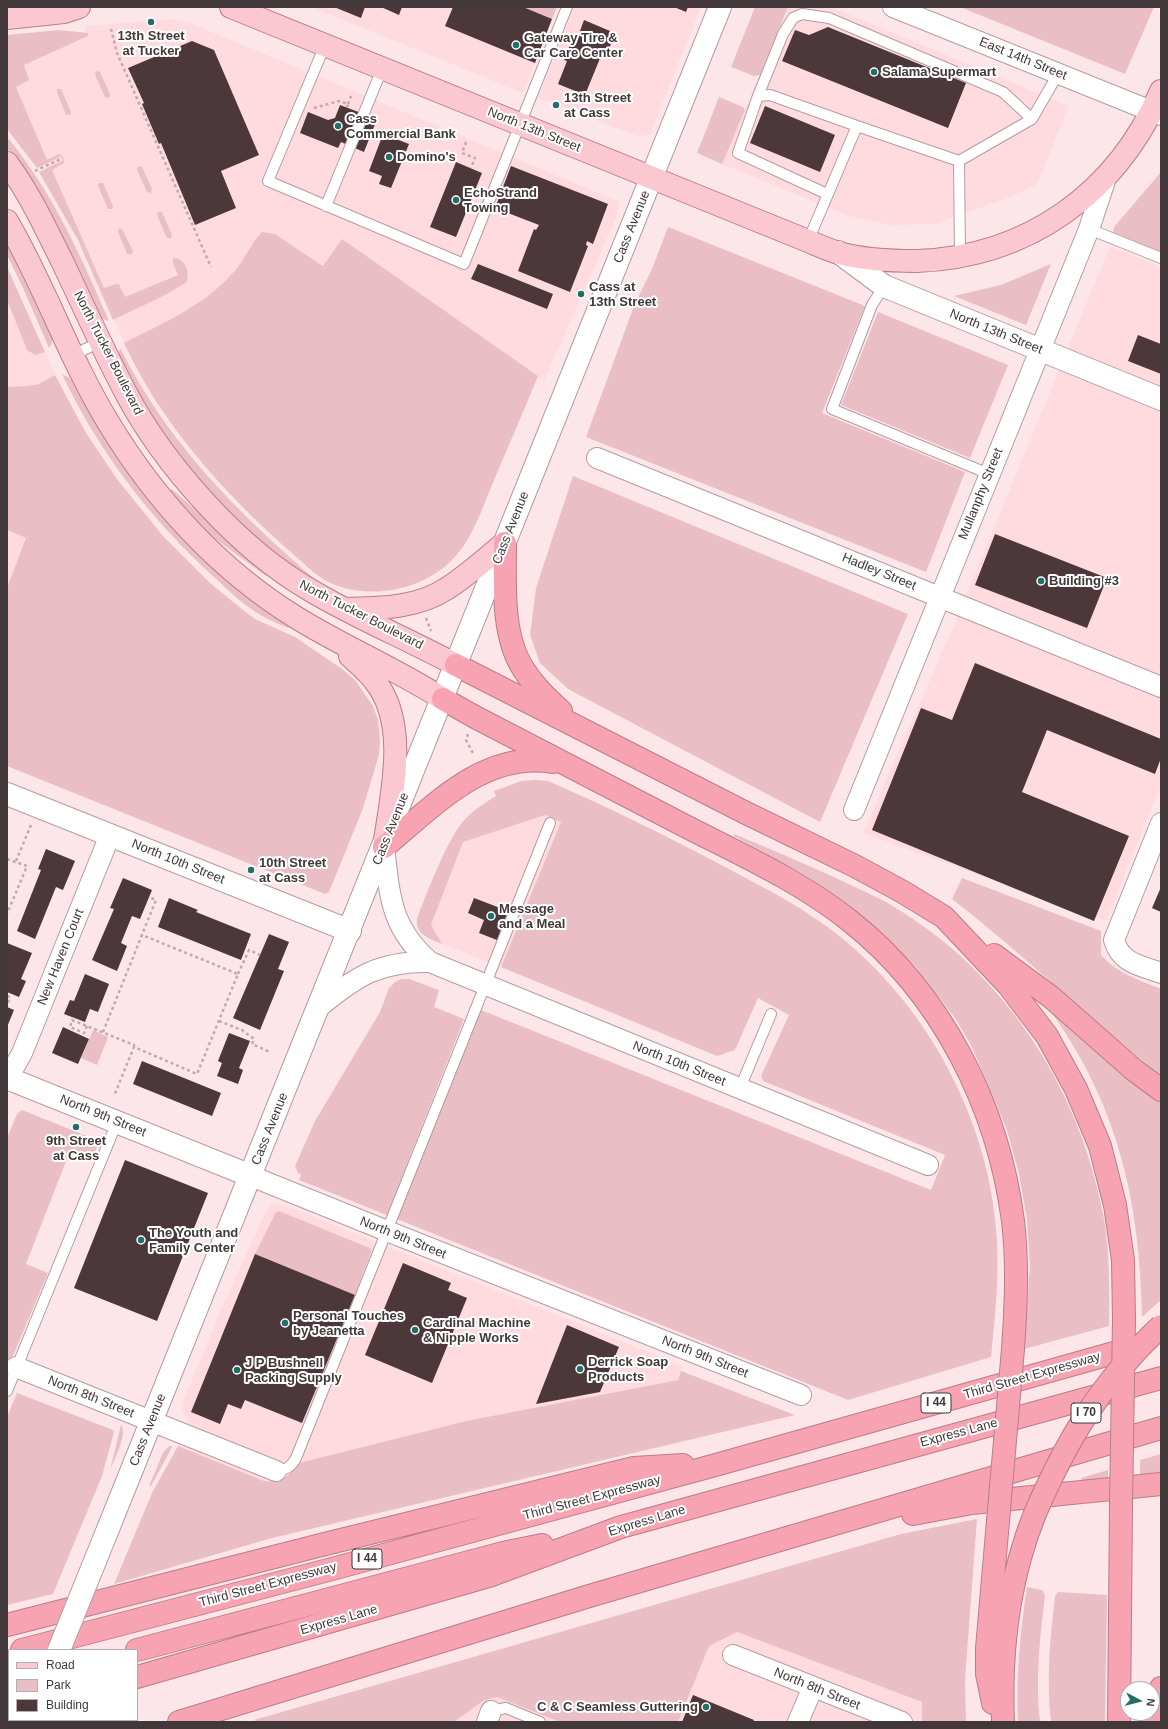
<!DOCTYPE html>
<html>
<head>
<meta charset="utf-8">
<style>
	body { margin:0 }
	#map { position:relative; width:1168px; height:1729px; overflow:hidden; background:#fde6ea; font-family:Helvetica,sans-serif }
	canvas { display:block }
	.frame { position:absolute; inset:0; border:8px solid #423839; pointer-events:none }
	.legend { position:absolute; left:8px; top:1649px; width:130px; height:72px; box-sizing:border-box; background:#fff; border:1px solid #b3afb0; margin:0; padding:5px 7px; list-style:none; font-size:12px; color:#423839 }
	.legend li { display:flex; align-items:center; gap:8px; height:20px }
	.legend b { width:20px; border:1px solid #b3afb0 }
	.north { position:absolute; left:1120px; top:1681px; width:40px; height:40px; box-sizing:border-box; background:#fff; border:1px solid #b3afb0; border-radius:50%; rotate:97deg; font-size:11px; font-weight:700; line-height:16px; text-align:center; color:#423839 }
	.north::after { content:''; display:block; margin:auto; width:14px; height:18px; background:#246e68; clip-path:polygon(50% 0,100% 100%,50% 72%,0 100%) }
</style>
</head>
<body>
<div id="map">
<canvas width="1168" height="1729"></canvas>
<div class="frame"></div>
<ul class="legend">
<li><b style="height:5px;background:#fbc8d1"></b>Road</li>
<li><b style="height:11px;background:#e9bfc5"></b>Park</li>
<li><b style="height:11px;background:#4c373a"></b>Building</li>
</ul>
<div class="north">N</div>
</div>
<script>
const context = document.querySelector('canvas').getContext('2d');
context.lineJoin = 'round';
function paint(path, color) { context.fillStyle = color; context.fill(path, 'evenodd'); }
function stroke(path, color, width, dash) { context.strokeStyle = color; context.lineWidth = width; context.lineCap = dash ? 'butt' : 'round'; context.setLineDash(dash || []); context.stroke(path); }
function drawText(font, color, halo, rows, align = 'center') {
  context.font = font + ' Helvetica,sans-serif'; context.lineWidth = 4; context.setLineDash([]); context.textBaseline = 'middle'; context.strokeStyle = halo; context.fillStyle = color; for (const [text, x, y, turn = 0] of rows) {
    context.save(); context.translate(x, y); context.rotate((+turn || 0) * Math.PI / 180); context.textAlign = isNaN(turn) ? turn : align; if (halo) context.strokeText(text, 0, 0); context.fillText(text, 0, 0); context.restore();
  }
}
const built = new Path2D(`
	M311 7H557L523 93Z
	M574 7H701L651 132 648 135 637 136 538 98Z
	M788 7H831L1069 106 1037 185 1002 200 935 224 890 225 849 216 722 164Z
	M173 19 190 23 618 201 619 209 616 218 544 381 342 240 324 266 275 234 252 265 131 357 7 80V68L86 33 84 26Z
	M1110 246 1161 267V785L1106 921 863 833 953 627Z
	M7 300 27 350 35 355 45 352 55 375 39 384 28 386 7 387Z
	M7 530 27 538 7 588Z
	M545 814 561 822 501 967 442 944 431 925 463 842Z
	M272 1203 285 1205 683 1366 678 1380 466 1421 294 1471 274 1482 264 1481 178 1446 188 1420 182 1412 184 1399 222 1307 265 1213Z
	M737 1632 922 1702V1722H454L483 1701 709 1645Z`);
const green = new Path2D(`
	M523 7H557L552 19Z
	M755 7H788L760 75 754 76 731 67Z
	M960 7H1154L1125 74Z
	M59 30 88 33V36L24 65 29 80 16 87 47 160 59 154 62 156 37 168 7 129V35Z
	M96 71 100 72 110 94 109 98 105 97 95 75Z
	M57 89H61L71 112 70 115H66L57 92Z
	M719 97 743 107 745 110 722 164 697 153Z
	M7 137C52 191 81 256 109 321L100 318 15 159 7 148Z
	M64 160V163L52 170 104 288 116 284H119L125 297 178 275 173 263V258C185 258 190 272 187 282L165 295 113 320 78 240 39 172Z
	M138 166 142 167 152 189 151 193 147 192 137 170Z
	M1161 172V252L1113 232 1114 227Z
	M99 183H103L113 206 112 209H108L98 186Z
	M158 212H162L172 235 171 238H167L157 215Z
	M668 227 865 306 822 413 965 472 926 572 586 437 634 306 652 269Z
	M119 228 122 229 133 251 131 255 127 254 118 232Z
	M262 232 275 234 323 266 342 239 538 376C523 413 507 449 492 485 481 511 472 540 452 560 423 590 371 600 333 584 315 577 301 560 286 548 221 490 161 423 124 343 163 323 202 307 232 274 244 262 250 244 262 232Z
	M7 239 52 335V343L49 348 23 288 7 255Z
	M1051 264 1026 325 954 296 1001 285Z
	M7 267 45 352 35 355 27 350 7 300Z
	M878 312 1008 365 970 458 841 405Z
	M120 348C169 445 237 512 318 582L307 578 247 531 194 475 148 413 118 356Z
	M62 374 71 379 90 413 267 611 289 626 288 628C281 625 273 622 266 618 246 608 229 591 214 577 151 520 98 451 62 374Z
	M55 375 86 433 117 479 163 536 210 583 243 610 255 619 295 637 342 669 355 680 373 706 378 720 380 740 379 755 362 811 329 892 325 894 7 766V588L26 538 7 530V387L28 386 39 384Z
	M573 476 908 614 820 822 568 689 540 663 530 635 536 588Z
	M172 489 267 573 266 576 206 532 169 492Z
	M535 780 548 781C608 807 667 836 725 867 765 888 806 909 842 938 931 1011 991 1125 997 1241 999 1280 995 1318 991 1357L848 1400 397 1219 481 1010 931 1190 945 1155 763 1081 761 1076 789 1015 758 998 735 1050 717 1056 501 967 561 822 545 815 463 842 431 925 442 944C430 939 415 934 417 919 426 894 449 835 466 818 475 809 486 802 496 796L494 791 521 781Z
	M734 834C775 851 815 868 855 887 867 893 880 898 891 905 1005 972 1081 1090 1104 1219 1110 1254 1109 1290 1109 1326L1024 1349 1030 1266 1027 1219 1019 1174 1007 1130 971 1045 955 1018 915 966 846 903 806 876 734 836Z
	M962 878 1101 931V955C1117 973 1139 980 1161 989V1076C1090 1019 1024 955 952 899Z
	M402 979H409L439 990 434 1007 464 1019 387 1215 299 1180 301 1175 298 1173 295 1166 315 1121 380 1012 389 988 395 982Z
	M1046 1005 1161 1103V1300L1142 1317C1140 1199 1117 1101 1046 1005Z
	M93 1030 108 1037 97 1065 81 1058Z
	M22 1110 99 1141 93 1159 70 1151 26 1264 48 1273 7 1370V1138L17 1114Z
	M279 1211 372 1249 355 1295 255 1254 276 1212Z
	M681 1371 795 1415 272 1538 114 1584 152 1493 178 1446 264 1481C279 1483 291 1476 299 1463L466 1421 678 1380Z
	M17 1393 113 1430 114 1432 102 1476 53 1594 7 1605V1417Z
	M121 1425C128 1434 114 1460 110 1470Z
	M169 1446H172L170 1451 151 1486H149L163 1453Z
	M1161 1454V1475L1140 1477V1460Z
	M1108 1470V1480L1082 1482 1081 1478Z
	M977 1519 965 1679 966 1722H922V1702L737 1632 709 1646 678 1722H560L497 1697 483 1701 454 1722H258L254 1720 901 1534Z
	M1027 1587 1042 1590 1045 1595C1040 1637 1035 1679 1040 1722H1018C1016 1676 1020 1632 1027 1587Z
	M1058 1592 1107 1595 1105 1722H1051C1046 1680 1050 1638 1055 1596Z`);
const building = new Path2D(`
	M334 7H365L361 18Z
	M381 7H402L399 15Z
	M453 7H523L552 19 535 63 445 26Z
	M674 7H688L686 12Z
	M584 20 610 31 609 33 615 35 607 53 603 51 585 95 558 84 567 61 564 60 572 40 576 42Z
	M828 27 966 83 948 128 782 61 795 30 809 35Z
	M192 41 214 50 259 155 221 171 236 208 195 225 161 143 159 144 142 104 144 103 128 68Z
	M340 105 377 119 364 152 341 142 338 148 300 133 308 112 328 120 335 118Z
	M765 106 835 135 820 172 750 143Z
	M383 134 409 144 391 188 379 184 382 176 369 171Z
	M456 162 482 173 456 237 430 227Z
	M511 166 608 204 593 244 587 241 586 245 588 246 570 292 518 271 534 229 536 230 539 225 495 208Z
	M478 264 553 294 547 309 471 279Z
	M1138 335 1161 344V374L1128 361Z
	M995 534 1107 578 1087 628 975 585Z
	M975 663 1161 739V758L1155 774 1047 730 1022 792 1129 836 1094 921 872 830 921 708 952 720Z
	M46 849 75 861 63 890 56 887 35 939 17 931 41 870 38 869Z
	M123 878 152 890 140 919 132 916 121 943 127 946 117 971 92 960 114 909 110 908Z
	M1161 887V912L1152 908Z
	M169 898 198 910 196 912 251 934 241 960 158 927Z
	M474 898 508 911 497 940 479 933 484 920 468 913Z
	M269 934 289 942 278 969 284 971 260 1030 233 1018Z
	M7 943 32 953 21 979 26 981 19 997 7 992Z
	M85 974 109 984 98 1012 90 1009 85 1022 64 1014 70 1000 74 1001Z
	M7 1007 14 1010 7 1027Z
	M63 1027 89 1039 78 1064 52 1053Z
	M229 1033 250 1041 239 1068 243 1070 238 1084 217 1076 222 1063 218 1061Z
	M142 1061 221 1093 212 1116 133 1084Z
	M125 1160 208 1193 157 1321 74 1288Z
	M255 1254 355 1295 302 1423 245 1400 241 1409 228 1404 220 1424 191 1412Z
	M403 1263 451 1283 448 1290 467 1298 432 1383 365 1355Z
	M567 1325 619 1347 600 1392 536 1404Z
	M693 1695 754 1720 753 1722H682Z`);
const path = new Path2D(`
	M111 29 117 53 211 267
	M348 104 351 96
	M314 108 339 101 348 104 347 107
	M466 142 462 153 475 158 471 168
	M35 171 63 158
	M426 618 431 631
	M468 734 466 740 474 755
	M7 859 27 866 7 914
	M16 861 31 825
	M141 937 156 900 149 897
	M238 974 249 950 260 955
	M7 996 10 997 7 1006
	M219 1021 242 1030 254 1039 252 1044 270 1052
	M87 1026 84 1033 70 1027 72 1020 134 1045V1047
	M103 1032 142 935 238 974 197 1074 134 1047 114 1096`);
const service = new Path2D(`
	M325 45 268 181 464 264 567 7
	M758 96 770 95 857 126
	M959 161 1032 119 1058 74
	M827 194 738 153 758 96 783 34 793 18 802 14 829 18 1003 92 1032 119
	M326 206 382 69
	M1089 229 1161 258
	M808 241 857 126 959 161 960 256
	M884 286 872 305 832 409 989 474
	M73 355 100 342
	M740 1088 771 1014
	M7 1391 117 1122
	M276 1471C286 1470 291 1467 296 1458L550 823
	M491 1711 506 1708 540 1722`);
const minor = new Path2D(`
	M893 7 1161 115
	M597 458 1161 687
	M854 810 1089 229 1106 178
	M1161 823 1114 940C1121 964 1140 965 1161 973
	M384 847C390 896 390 927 430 962L928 1165
	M319 1007C357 976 379 961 430 962
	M7 1080 22 1053 110 835
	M251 1176 387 1231 801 1395
	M16 1367 276 1471
	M733 1655 902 1722
	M487 1722 491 1711
	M798 1722 813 1687`);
const tertiary = new Path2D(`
	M838 252 884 286 1161 399
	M7 794 350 931
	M7 1078 251 1176`);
const secondary = new Path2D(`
	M106 1534 720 7
	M30 1722 31 1720`);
const primary = new Path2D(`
	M231 7 808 241C818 245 828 250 839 253 864 260 890 261 917 261 1028 257 1117 193 1161 91
	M7 18 64 12 79 7
	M7 163C30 194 45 227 62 261 83 305 103 350 126 393 164 465 239 549 310 590 357 618 408 639 456 665
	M7 221C45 286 69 358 108 422 155 500 219 570 297 618 344 647 396 669 443 699
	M347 609C381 608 417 608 446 589 467 576 486 558 505 543
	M350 656C358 664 367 671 374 680 410 723 391 796 384 847`);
const motorway = new Path2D(`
	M505 543C505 582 501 636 524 670 534 686 547 698 561 711
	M456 665 746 813 855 866 903 892 944 917 1009 986 1047 1036 1076 1089 1100 1146 1115 1205 1123 1260 1124 1319
	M443 699 475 717C546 754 617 791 689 828 744 856 801 882 850 921 942 994 998 1106 1013 1221 1018 1264 1016 1306 1013 1349
	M384 847C433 807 484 750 553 762
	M994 955 1051 997 1134 1070 1161 1090
	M913 1514 972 1503 1161 1484
	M7 1625 329 1543 634 1468 683 1465
	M22 1650 332 1569 712 1466 1142 1345
	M137 1650 503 1553 542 1545
	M137 1677 489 1576 621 1527 1161 1378
	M7 1683 9 1682
	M993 1703 987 1674V1648L998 1521
	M7 1714H9
	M179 1722 586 1597 1161 1428
	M1003 1722C1000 1652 1008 1582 1034 1516
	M1119 1722 1121 1506
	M1150 1722 1161 1688`);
const secondaryBridge = new Path2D(`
	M59 1650 106 1534`);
const motorwayBridge = new Path2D(`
	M1121 1506 1124 1319
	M1034 1516C1066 1441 1101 1382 1161 1326
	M998 1521 1013 1349`);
const markers = [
	[151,22,4,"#246e68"],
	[516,45,4,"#246e68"],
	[874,72,4,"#246e68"],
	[556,105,4,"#246e68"],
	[338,126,4,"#246e68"],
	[389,157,4,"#246e68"],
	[456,200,4,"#246e68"],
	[581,294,4,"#246e68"],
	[1041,581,4,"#246e68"],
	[251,870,4,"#246e68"],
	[491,916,4,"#246e68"],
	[76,1127,4,"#246e68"],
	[141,1240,4,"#246e68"],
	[285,1323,4,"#246e68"],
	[415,1330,4,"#246e68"],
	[580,1369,4,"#246e68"],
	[237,1370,4,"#246e68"],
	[706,1707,4,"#246e68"]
];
const shields = [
	[936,1403,30],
	[1086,1413,30],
	[367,1559,30]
];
const shieldNames = [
	["I 44",936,1403],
	["I 70",1086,1413],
	["I 44",367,1559]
];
const poiNames = [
	["13th Street",151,36,"center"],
	["at Tucker",151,51,"center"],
	["Gateway Tire &",524,38],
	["Car Care Center",524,53],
	["Salama Supermart",882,72],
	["13th Street",564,98],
	["at Cass",564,113],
	["Cass",346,119],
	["Commercial Bank",346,134],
	["Domino's",397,157],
	["EchoStrand",464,193],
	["Towing",464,208],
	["Cass at",589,287],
	["13th Street",589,302],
	["Building #3",1049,581],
	["10th Street",259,863],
	["at Cass",259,878],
	["Message",499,909],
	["and a Meal",499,924],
	["9th Street",76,1141,"center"],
	["at Cass",76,1156,"center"],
	["The Youth and",149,1233],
	["Family Center",149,1248],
	["Personal Touches",293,1316],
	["by Jeanetta",293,1331],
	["Cardinal Machine",423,1323],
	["& Nipple Works",423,1338],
	["Derrick Soap",588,1362],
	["Products",588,1377],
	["J P Bushnell",245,1363],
	["Packing Supply",245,1378],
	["C & C Seamless Guttering",698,1707,"right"]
];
const streetNames = [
	["East 14th Street",1023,59,22],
	["North 13th Street",534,130,22],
	["Cass Avenue",632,227,-68],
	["North 13th Street",996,332,22],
	["North Tucker Boulevard",108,353,63],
	["Mullanphy Street",981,494,-68],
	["Cass Avenue",511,528,-68],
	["Hadley Street",879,572,22],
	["North Tucker Boulevard",361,615,27],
	["Cass Avenue",391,829,-68],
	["North 10th Street",178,862,22],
	["New Haven Court",61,957,-68],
	["North 10th Street",679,1064,22],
	["North 9th Street",103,1116,22],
	["Cass Avenue",270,1129,-68],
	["North 9th Street",403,1238,22],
	["North 9th Street",705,1357,22],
	["Third Street Expressway",1032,1376,-16],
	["North 8th Street",91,1397,22],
	["Cass Avenue",148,1430,-68],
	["Express Lane",959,1433,-15],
	["Third Street Expressway",592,1498,-15],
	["Express Lane",647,1521,-17],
	["Third Street Expressway",268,1585,-15],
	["Express Lane",339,1620,-16],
	["North 8th Street",817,1689,22]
];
paint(built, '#ffdbe0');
paint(green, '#e9bfc5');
paint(building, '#4c373a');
stroke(service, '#b59b9f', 12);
stroke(minor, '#b59b9f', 22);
stroke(tertiary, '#b59b9f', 24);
stroke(secondary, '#b59b9f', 24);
stroke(primary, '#b87e88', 24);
stroke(motorway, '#b87e88', 24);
stroke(path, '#beabae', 2.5, [3, 3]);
stroke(service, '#fff', 10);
stroke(minor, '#fff', 20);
stroke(tertiary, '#fff', 22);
stroke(secondary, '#fff', 22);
stroke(primary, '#fbc8d1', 22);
stroke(motorway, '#f8a3b2', 22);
stroke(secondaryBridge, '#b59b9f', 24, []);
stroke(motorwayBridge, '#b87e88', 24, []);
stroke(secondaryBridge, '#fff', 22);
stroke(motorwayBridge, '#f8a3b2', 22);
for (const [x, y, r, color] of markers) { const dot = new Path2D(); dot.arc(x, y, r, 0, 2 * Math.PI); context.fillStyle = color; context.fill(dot); stroke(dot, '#fff', 1.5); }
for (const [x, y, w] of shields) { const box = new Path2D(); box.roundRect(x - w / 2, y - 10, w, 20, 3); context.fillStyle = '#fff'; context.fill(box); stroke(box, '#423839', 1); }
drawText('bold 12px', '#423839', null, shieldNames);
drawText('bold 13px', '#423839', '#fff', poiNames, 'left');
drawText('13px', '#423839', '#fff', streetNames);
</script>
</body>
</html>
